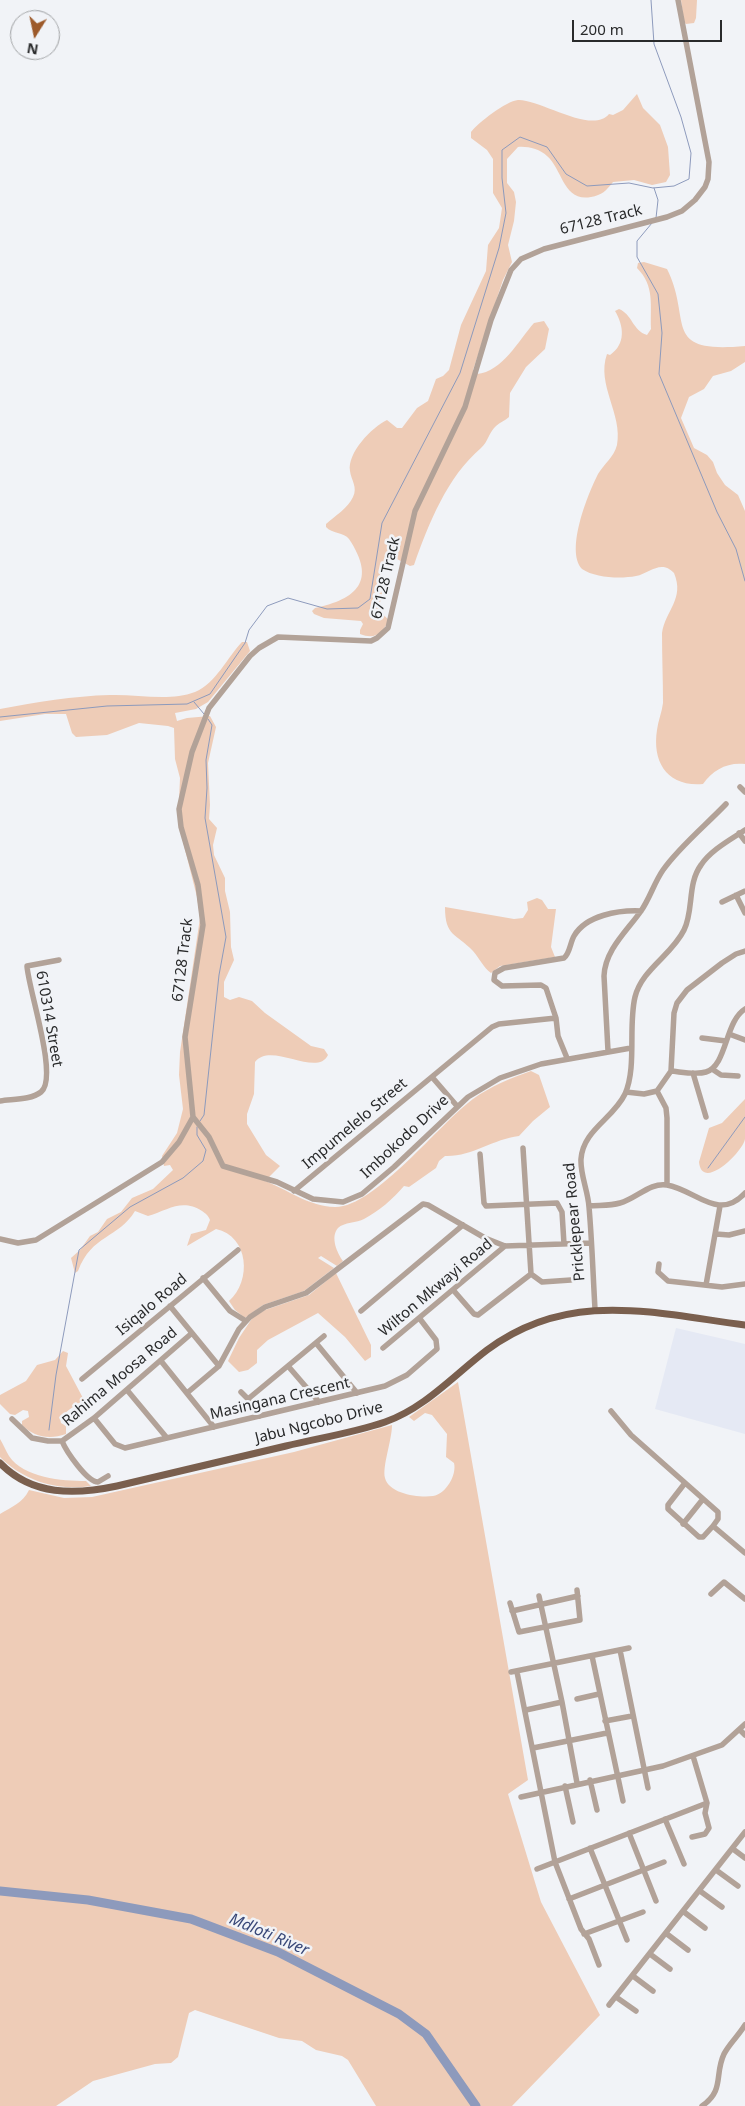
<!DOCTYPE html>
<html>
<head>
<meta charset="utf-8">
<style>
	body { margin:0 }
	#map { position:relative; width:745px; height:2106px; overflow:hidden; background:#f1f3f7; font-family:"Noto Sans",sans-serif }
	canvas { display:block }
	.north { position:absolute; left:10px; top:10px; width:50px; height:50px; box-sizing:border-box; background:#f1f3f7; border:1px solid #a1a3a5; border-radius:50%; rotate:190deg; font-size:14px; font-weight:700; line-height:20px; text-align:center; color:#292a2b }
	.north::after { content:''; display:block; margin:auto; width:18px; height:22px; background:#9d5a2a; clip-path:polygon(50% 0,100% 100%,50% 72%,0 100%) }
	.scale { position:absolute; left:572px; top:20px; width:150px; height:22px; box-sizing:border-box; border:2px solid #292a2b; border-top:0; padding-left:6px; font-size:15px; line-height:18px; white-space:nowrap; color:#292a2b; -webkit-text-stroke:4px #f1f3f7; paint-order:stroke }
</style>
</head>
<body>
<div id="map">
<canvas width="745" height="2106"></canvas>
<div class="north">N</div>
<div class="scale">200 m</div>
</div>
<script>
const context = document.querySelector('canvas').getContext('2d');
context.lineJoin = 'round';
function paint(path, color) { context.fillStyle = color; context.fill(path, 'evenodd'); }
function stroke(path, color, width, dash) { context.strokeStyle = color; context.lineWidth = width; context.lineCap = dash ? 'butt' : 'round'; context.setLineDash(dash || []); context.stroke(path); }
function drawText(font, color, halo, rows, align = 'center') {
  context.font = font + ' "Noto Sans",sans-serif'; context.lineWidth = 5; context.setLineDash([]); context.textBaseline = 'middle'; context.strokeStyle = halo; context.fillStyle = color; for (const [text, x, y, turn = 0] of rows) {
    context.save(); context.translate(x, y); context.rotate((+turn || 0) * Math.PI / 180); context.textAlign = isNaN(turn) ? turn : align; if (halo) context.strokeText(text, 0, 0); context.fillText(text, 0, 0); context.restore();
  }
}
const built = new Path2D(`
	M676 1328 745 1344V1434L655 1409Z`);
const green = new Path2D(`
	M681 0H697L696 18 694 23 686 24 684 22Z
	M637 94 643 108 660 125 668 147 670 175 666 182 652 185 634 180 613 182C606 191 602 195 591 197 563 202 563 170 547 156 540 149 527 146 518 147L507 159V183L514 192 516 202 514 221 508 245 512 262 503 280 473 370 477 374C502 372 519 340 534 323L544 321 549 329 545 349 526 367 510 393 509 417C505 421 500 422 496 426 489 432 488 442 481 448 447 477 429 523 414 565L410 566 397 559 380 573 382 595 378 610 389 620C382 633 376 640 360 634V630L363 624 361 621 324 618 314 614 312 611 315 608C357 599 377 581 349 539 344 532 332 534 326 527V524C335 516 348 508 353 497 358 487 351 480 350 471 347 453 372 427 387 420L397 428H402L417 408 428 401 436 379 443 376 449 370 461 325 486 271 488 245 499 228 502 208 493 193V159L487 150 471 138V132C478 123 506 101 518 100 540 99 592 135 609 114L613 115 623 110Z
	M644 262 667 269C693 321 660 354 745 346V362L731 371 713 376 704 389 689 397 681 418 694 448 707 455 713 462 717 473 725 485 738 495 745 511V764C727 762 713 770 703 784 667 787 652 762 657 730 658 721 662 712 663 703 663 680 662 657 662 633 665 611 685 599 674 573 661 559 650 573 636 576 621 579 595 578 582 569 565 550 588 494 598 474 604 464 614 457 617 445 623 414 596 385 607 354L610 355C626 344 624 326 615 311L619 309C632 314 633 331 647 335L651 329C650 305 655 286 637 268L638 263Z
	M242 642H247L250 651 208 702 196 709 175 713 177 721 187 718 210 716 216 727 208 763 210 805 209 819 217 828 213 845 214 855 225 878V891L230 912 231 947 234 960 224 982V997L230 1000 239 997 252 1001 265 1013 311 1046 324 1049 328 1055C317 1078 271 1041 255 1062L254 1094 247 1114V1124L266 1155 280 1166 265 1181C289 1190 307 1206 335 1207 374 1208 440 1123 473 1099 491 1086 511 1078 531 1071L539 1075 550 1107 533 1121 519 1136C493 1139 472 1157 445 1156L439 1161 436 1168 409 1187 404 1186C393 1199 379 1211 364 1219 357 1223 344 1222 338 1228 330 1237 337 1253 343 1261L337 1266 321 1256 318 1258 334 1268 304 1291 263 1305 245 1318 235 1310 229 1301C252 1281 249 1236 216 1229L187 1246 191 1234 206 1230 210 1220C208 1215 206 1214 202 1211 182 1198 168 1210 148 1216L135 1211C118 1239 92 1234 78 1271L75 1273 71 1258 80 1250 90 1236 98 1232 107 1219 121 1212 132 1198 153 1189 173 1170 170 1165 164 1166 162 1156 177 1133 183 1109 179 1075 180 1052 200 918 197 897 178 822 180 778 175 759 174 728 168 726 139 723 107 735 76 737 72 733 66 714H45L0 721V709C37 702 73 696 110 695 137 694 169 702 195 692 216 683 227 658 242 642Z
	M537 898 542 900 548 909H556L551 947 555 957 500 966 491 973C483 967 480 959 473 951 456 933 445 937 445 907L514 919 523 918 528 910 527 902Z
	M745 1099C745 1112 745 1127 745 1139 743 1152 702 1192 699 1162L709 1128 722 1123Z
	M336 1273 371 1345V1357L365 1361 345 1337 318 1313 268 1340 257 1350V1363L248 1370 239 1372 228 1361 239 1338 253 1317 265 1310 309 1295Z
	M63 1351 68 1353 66 1366 84 1400C76 1405 66 1411 60 1418L61 1423 66 1426V1434C49 1440 34 1437 22 1425V1421L29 1417 28 1411 23 1410 15 1415 10 1414 0 1404V1395L26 1381 37 1365 55 1360Z
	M458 1382 528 1780 508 1794 541 1902 600 2015 512 2106H376L348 2060 342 2056 316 2050 302 2041 279 2038 195 2010 189 2013 178 2057 171 2063 155 2064 93 2081 56 2106H0V1514C11 1507 23 1503 29 1490L64 1498 92 1497 294 1452 392 1425C392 1440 382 1467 385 1478 389 1494 419 1498 433 1496 446 1494 457 1475 454 1463L446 1457 447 1434 432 1415 425 1413 414 1421 409 1417Z
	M0 1439C3 1444 6 1451 9 1456 24 1478 62 1481 86 1481L91 1486C57 1491 24 1481 0 1457Z`);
const stream = new Path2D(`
	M654 188 658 200 656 218
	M652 223 637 241V257L658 294 662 333 659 374 717 512 736 549 745 581
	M194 702 204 714
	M0 717 107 706 187 704 210 694 245 643 249 630 267 606 288 598 327 609 358 608 370 599 382 523 460 373 499 248 506 213 502 178V150L520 137 547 147 566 174 587 186 629 183 653 188 674 186 689 179 691 153 681 117 654 44 651 0
	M200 1121 204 1115 219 975 226 937 205 818 207 788 206 760 212 725 208 719
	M708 1168 745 1117
	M49 1430 56 1375 79 1250 130 1207 183 1178 203 1161 206 1150 197 1135V1127`);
const river = new Path2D(`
	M0 1891 88 1900 191 1919 278 1952 399 2014 426 2034 476 2106`);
const minor = new Path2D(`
	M740 787 745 792
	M739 833 745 841
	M736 895 745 913
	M722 902 745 891
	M729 1034 745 1040
	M702 1038 726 1041
	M608 1051 604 976C605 950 627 931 641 911 650 898 654 883 663 870 679 847 706 825 726 804
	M567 1058 558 1036 556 1018 546 988 541 985 502 986 494 980 495 973 504 968 564 958C570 953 570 943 574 936 586 915 619 910 641 911
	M712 1069 721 1075 738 1076
	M671 1071C682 1072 696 1075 706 1072 727 1066 725 1021 745 1009
	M693 1073 706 1117
	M432 1077 457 1106
	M657 1091 666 1108 667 1118V1185
	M626 1092 644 1094 657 1091 671 1071 674 1013 677 1003 687 990 722 963 736 954 745 951
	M0 1101C12 1099 31 1100 41 1092 59 1078 28 988 27 966L59 960
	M193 1117 209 1137 223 1166 277 1182 313 1199 343 1202 362 1194 394 1167 468 1097 500 1078 541 1064 631 1048
	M523 1148 531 1274 542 1282 571 1280
	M480 1154 484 1203 486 1206 557 1203 562 1212 564 1244
	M294 1191 492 1027 499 1024 556 1018
	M589 1206C599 1205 610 1206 620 1203 636 1199 650 1182 667 1185 696 1190 718 1222 745 1193
	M716 1234 729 1235 745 1231
	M0 1239 18 1243 36 1240 162 1162 179 1142 193 1117 185 1037 203 925 198 885 181 827 179 809 192 752 209 708 250 656 259 648 278 637 371 641 377 638 388 628 415 511 465 407 491 320 511 270 521 259 544 249 667 217 682 211 695 200 705 187 708 179 709 162 678 0
	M659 1264 658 1272 668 1281 722 1287 745 1284
	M203 1278 230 1311 246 1321
	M706 1285 720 1206
	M454 1291 474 1314 478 1315 531 1274
	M170 1306 219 1366
	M595 1309C593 1275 592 1241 589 1207 588 1191 580 1174 581 1159 583 1130 613 1119 625 1094 637 1067 628 1026 635 997 642 969 672 955 684 930 694 910 687 884 701 865 711 850 730 840 745 830
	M361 1311 463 1225
	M316 1343 357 1393
	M383 1348 505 1246
	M161 1361 214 1427
	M288 1366 319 1402
	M82 1379 238 1250
	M127 1390 167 1438
	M241 1392 248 1399
	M187 1393 219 1366 239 1329 250 1317 265 1307 306 1293 423 1204 428 1205 485 1238 505 1246 591 1243
	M611 1411 631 1435 718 1512V1519L713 1526 745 1553
	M260 1416 248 1399 324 1336
	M94 1418 115 1444 125 1448 385 1386 407 1375 437 1349 436 1340 420 1319
	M12 1419 32 1438 48 1441H62L94 1418 192 1333
	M62 1441C66 1451 87 1482 98 1482L108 1476
	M685 1483 668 1505V1509L699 1537H703L713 1526
	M683 1524 703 1499
	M711 1594 724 1582 745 1599
	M539 1596 562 1702 577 1783
	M510 1603 519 1632 580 1620 577 1590
	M512 1611 578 1596
	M620 1650 648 1788
	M592 1656 623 1801
	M511 1672 629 1648
	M517 1672 555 1862 581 1929 589 1939 599 1965
	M577 1699 599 1694
	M526 1710 562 1702
	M605 1721 632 1716
	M740 1730 745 1735
	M533 1748 607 1733
	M590 1780 597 1810
	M565 1786 573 1822
	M521 1797 663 1766 722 1745 745 1724
	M665 1819 684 1864
	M629 1833 656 1901
	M692 1837 705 1834 709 1828 705 1813 707 1803 693 1756
	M590 1848 627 1940
	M733 1849 745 1858
	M537 1869 707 1803
	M716 1870 738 1886
	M700 1891 722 1907
	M569 1899 664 1862
	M684 1912 705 1928
	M584 1934 643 1912
	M667 1934 688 1950
	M650 1954 670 1969
	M633 1976 653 1991
	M616 1997 636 2011
	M609 2005 745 1832
	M702 2106C725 2090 714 2075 724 2054 729 2044 739 2035 745 2025`);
const major = new Path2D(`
	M0 1463C32 1496 75 1495 117 1486 174 1473 230 1459 286 1446 319 1438 353 1433 385 1422 425 1408 454 1375 487 1350 569 1289 652 1313 745 1325`);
const streetNames = [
	["67128 Track",601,220,-14],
	["67128 Track",386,578,-77],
	["67128 Track",183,960,-83],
	["610314 Street",49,1019,80],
	["Impumelelo Street",355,1124,-40],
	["Imbokodo Drive",405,1137,-43],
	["Pricklepear Road",575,1222,-95],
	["Wilton Mkwayi Road",436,1288,-40],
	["Isiqalo Road",152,1305,-40],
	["Rahima Moosa Road",120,1377,-40],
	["Masingana Crescent",280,1399,-13],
	["Jabu Ngcobo Drive",319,1423,-14]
];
const waterNames = [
	["Mdloti River",269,1935,23]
];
paint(built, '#e5e9f4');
paint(green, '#eeccb7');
stroke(stream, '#8d9abc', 1);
stroke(river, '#8d9abc', 9);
stroke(minor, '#b2a298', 5.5);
stroke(major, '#7a5f4e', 7);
drawText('15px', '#292a2b', '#f1f3f7', streetNames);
drawText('italic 16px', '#394878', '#f1f3f7', waterNames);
</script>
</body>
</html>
